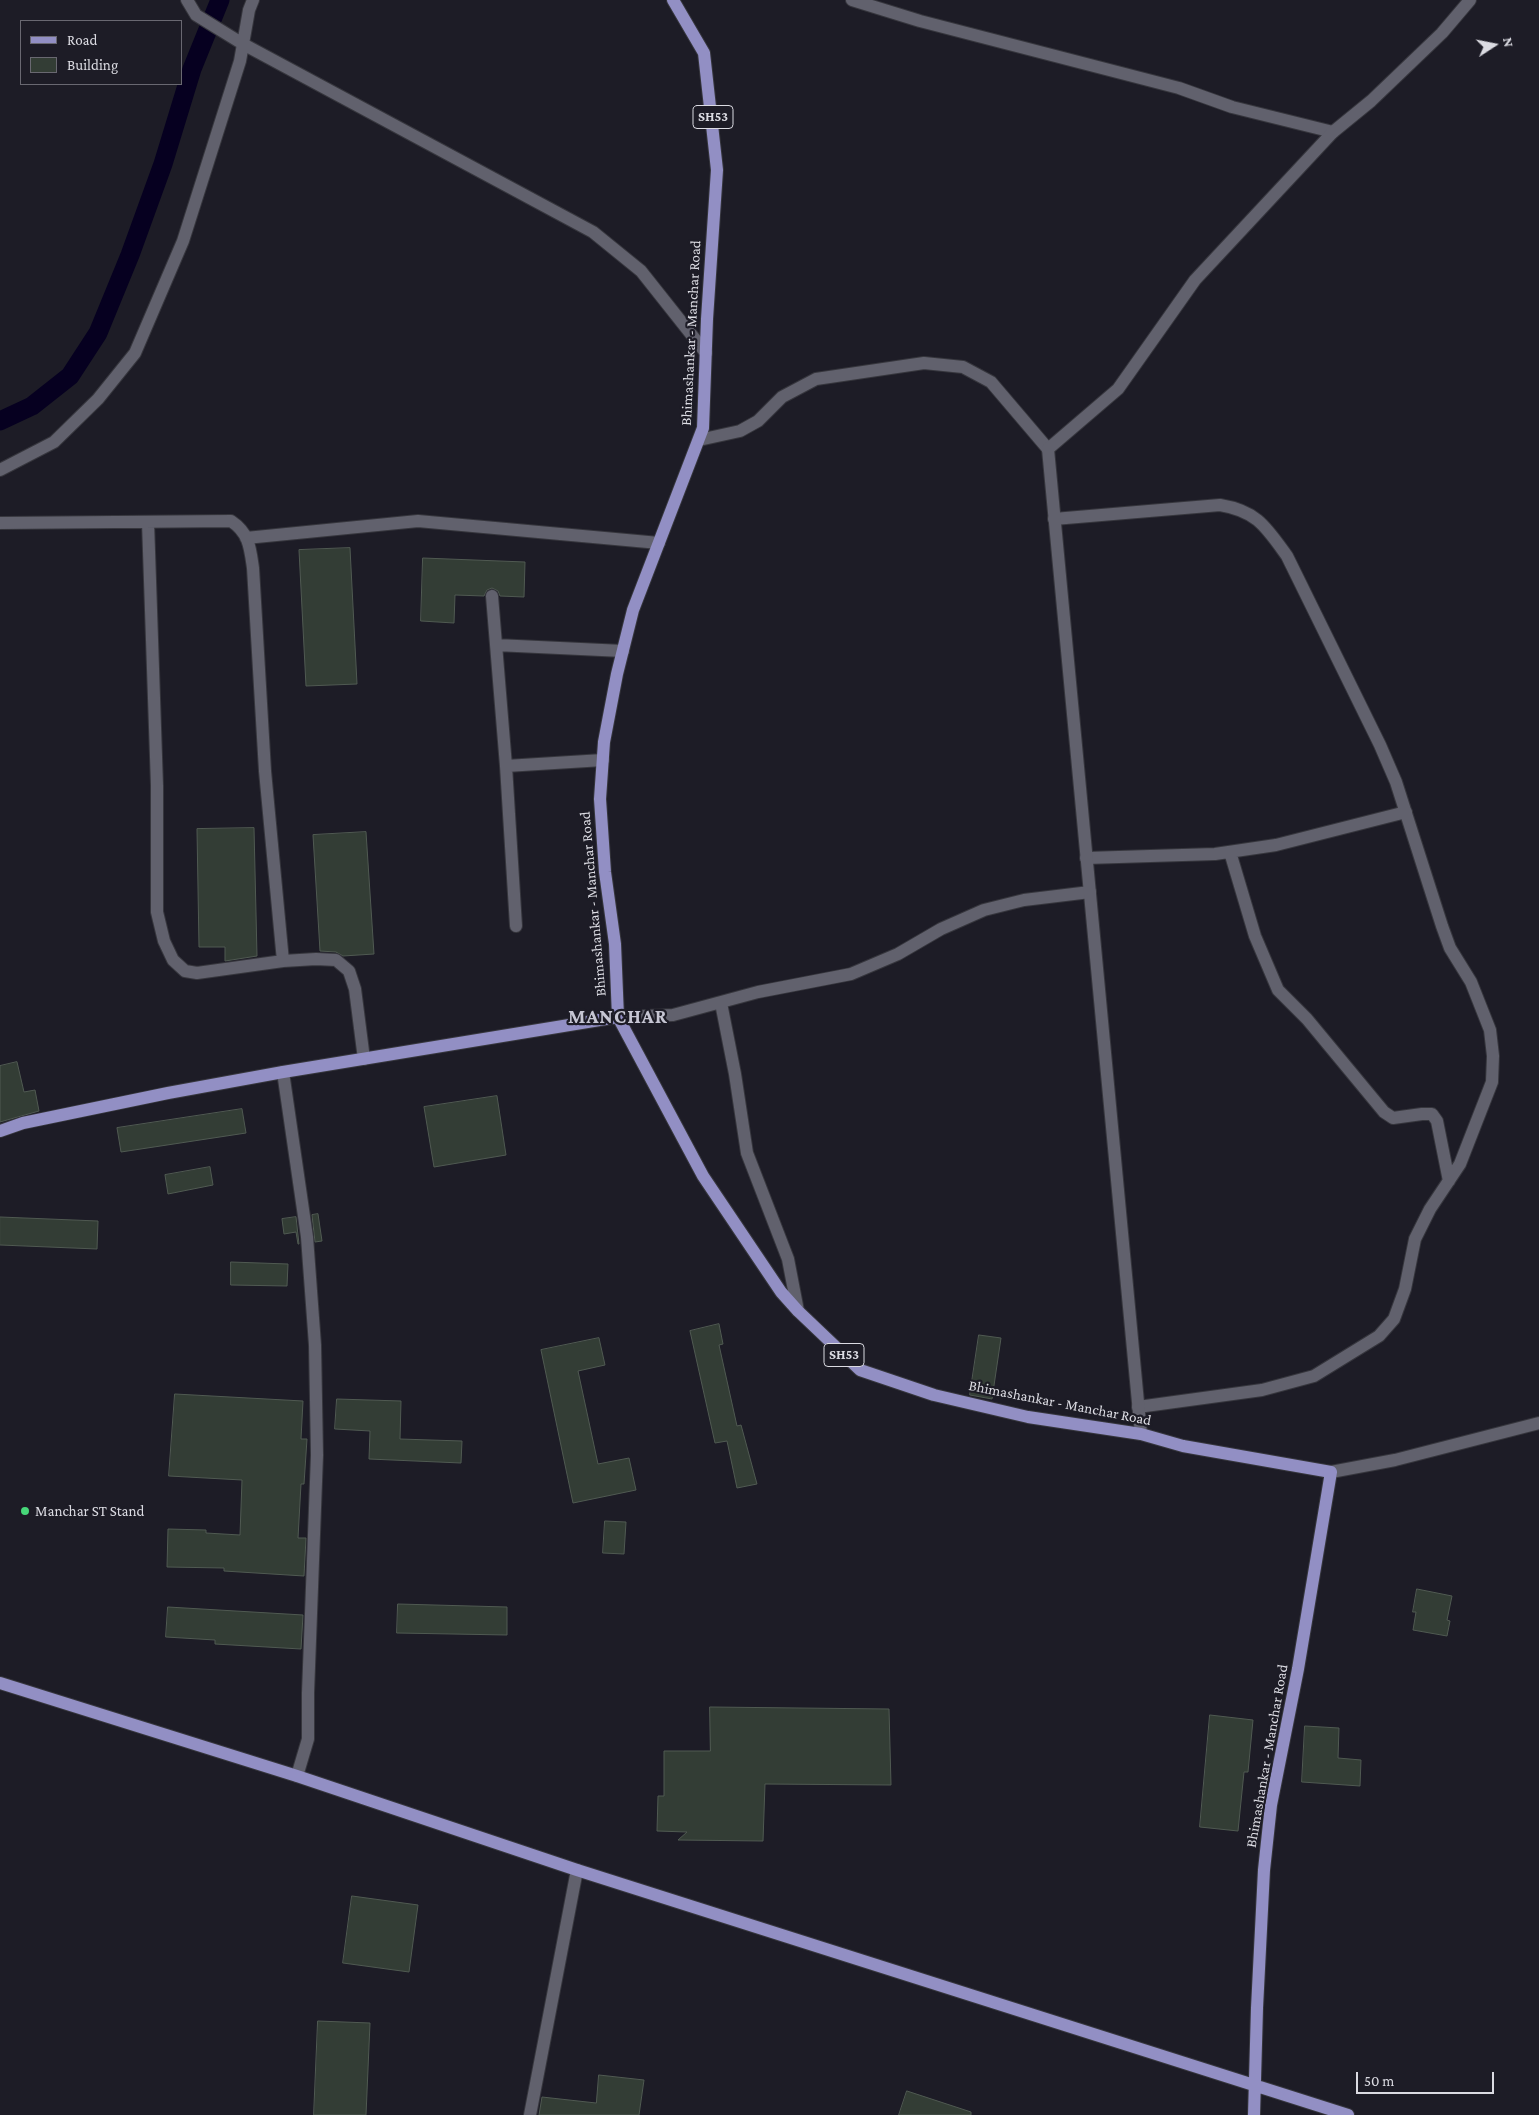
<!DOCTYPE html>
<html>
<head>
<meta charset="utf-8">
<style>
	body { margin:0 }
	#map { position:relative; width:1539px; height:2115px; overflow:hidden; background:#1d1c26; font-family:"Crimson Pro",serif }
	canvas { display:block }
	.legend { position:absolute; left:20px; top:20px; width:162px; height:65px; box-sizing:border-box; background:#1d1c26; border:1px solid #696871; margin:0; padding:6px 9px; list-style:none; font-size:15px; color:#dbdbe2 }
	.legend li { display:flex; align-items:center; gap:10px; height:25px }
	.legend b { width:25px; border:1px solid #696871 }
	.north { position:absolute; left:1469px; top:20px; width:50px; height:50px; -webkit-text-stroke:4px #1d1c26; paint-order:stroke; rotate:79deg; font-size:14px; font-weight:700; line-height:20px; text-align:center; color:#dbdbe2 }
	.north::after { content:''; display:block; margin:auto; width:18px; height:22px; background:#dbdbe2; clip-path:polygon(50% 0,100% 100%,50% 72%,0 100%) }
	.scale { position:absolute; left:1356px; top:2072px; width:138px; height:22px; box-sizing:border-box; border:2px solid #dbdbe2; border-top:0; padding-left:6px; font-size:15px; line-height:18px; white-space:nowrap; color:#dbdbe2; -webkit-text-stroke:4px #1d1c26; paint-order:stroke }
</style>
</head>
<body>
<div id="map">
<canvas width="1539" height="2115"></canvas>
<ul class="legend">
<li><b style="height:6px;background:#928fc4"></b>Road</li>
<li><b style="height:14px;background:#333d35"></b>Building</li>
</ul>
<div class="north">N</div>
<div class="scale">50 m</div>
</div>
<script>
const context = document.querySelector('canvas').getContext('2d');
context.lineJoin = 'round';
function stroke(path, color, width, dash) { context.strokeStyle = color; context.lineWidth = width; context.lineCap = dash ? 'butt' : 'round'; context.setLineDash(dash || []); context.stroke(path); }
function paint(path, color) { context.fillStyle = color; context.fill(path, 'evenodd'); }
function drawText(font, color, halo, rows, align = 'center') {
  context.font = font + ' "Crimson Pro",serif'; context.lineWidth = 4.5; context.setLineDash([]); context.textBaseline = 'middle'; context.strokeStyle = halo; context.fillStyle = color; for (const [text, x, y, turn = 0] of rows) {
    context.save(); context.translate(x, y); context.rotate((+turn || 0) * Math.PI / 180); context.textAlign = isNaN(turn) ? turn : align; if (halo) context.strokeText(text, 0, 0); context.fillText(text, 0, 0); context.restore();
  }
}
const canal = new Path2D(`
	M0 421 32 406 70 376 98 333 130 255 163 164 192 69 220 0`);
const building = new Path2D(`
	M350 548 357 684 306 686 299 550Z
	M423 558 525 562 524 597 500 596 498 591 492 588 487 590 484 596 455 595 454 623 421 621Z
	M254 828 257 956 225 961V947H199L197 829Z
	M366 832 374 954 343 956 336 952 320 951 313 835Z
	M17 1062 24 1092 35 1090 39 1111 0 1122V1066Z
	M497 1096 506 1155 434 1167 424 1107Z
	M242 1109 246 1133 121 1152 117 1128Z
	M210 1167 213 1185 168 1194 165 1175Z
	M318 1214 322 1241 315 1242 312 1215Z
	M0 1217 98 1221 97 1249 0 1245Z
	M296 1217 299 1244H298L296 1232 284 1234 282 1219Z
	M231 1262 288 1264 287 1286 231 1285Z
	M719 1324 723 1344 719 1345 737 1426 741 1425 757 1484 737 1488 727 1441 715 1443 690 1331Z
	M979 1335 1001 1338 992 1399 970 1395Z
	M599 1338 605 1365 578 1371 598 1464 629 1458 636 1490 573 1503 541 1350Z
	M175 1394 303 1401 301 1439H307L304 1484H301L298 1538H306L304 1576 224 1571V1568L167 1567 168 1529 206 1530V1533L240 1535 242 1480 169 1476Z
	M337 1399 401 1401 400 1439 462 1441 461 1463 369 1459 370 1431 335 1429Z
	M605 1521 626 1522 624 1554 603 1553Z
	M1417 1589 1452 1596 1447 1620 1450 1621 1447 1636 1413 1630 1416 1612H1413Z
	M398 1604 507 1607V1635L397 1633Z
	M168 1607 303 1615 301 1649 215 1644V1640L166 1637Z
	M710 1707 889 1709 891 1785 765 1784 763 1841 678 1840 687 1832 657 1831 658 1796H664V1751H710Z
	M1210 1715 1253 1720 1248 1772H1244L1238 1831 1200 1827Z
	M1305 1726 1339 1728 1338 1758 1361 1760 1360 1786 1302 1782Z
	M352 1896 418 1905 409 1972 343 1963Z
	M318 2021 370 2023 366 2115H314Z
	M599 2075 644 2080 639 2115H539L542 2097 596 2103Z
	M907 2091 971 2112V2115H899Z`);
const street = new Path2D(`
	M852 0 920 21 1179 88 1232 107 1333 132
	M699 440 740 431 758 421 782 397 816 379 924 363 963 367 991 382 1048 449
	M1054 519 1220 505C1257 511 1266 527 1287 556L1380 745 1396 782 1442 926 1450 948 1471 982 1490 1030 1493 1056 1492 1082 1460 1164 1430 1209 1415 1239 1405 1289 1394 1319 1379 1336 1314 1376 1262 1390 1138 1407
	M148 522 157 786V912L164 941 173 960 185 971 197 973 283 961 316 959 336 960 349 971 355 989 364 1059
	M0 523 231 521C249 533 250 547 253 568L265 771 283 961
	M246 538 418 521 659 543
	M492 596 506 766 516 926
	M496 645 623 651
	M506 766 603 760
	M1230 852 1255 936 1278 990 1307 1019 1384 1112 1393 1118 1422 1114H1432L1437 1121 1449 1181
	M1086 858 1215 854 1276 845 1406 812
	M721 1003 735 1074 747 1153 788 1259 798 1311
	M618 1017 673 1015 758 992 851 974 898 954 941 929 984 910 1024 900 1090 892
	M283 1072 307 1237 315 1345 317 1455 308 1693V1739L297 1776
	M1331 1472 1395 1460 1539 1423
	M530 2115 577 1870`);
const secondary = new Path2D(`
	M187 0 196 15 243 44 593 232 641 271 706 353
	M0 470 54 442 98 399 135 353 183 241 240 61 249 10 253 0
	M1141 1434 1048 449 1118 389 1195 280 1333 132 1371 101 1442 33 1470 0`);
const primary = new Path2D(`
	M673 0 704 53 717 170 707 319 703 428 633 610 617 674 604 742 600 799 605 872 615 944 618 1017 703 1176 781 1292 798 1311 860 1370 934 1395 1028 1417 1141 1434 1183 1446 1331 1472 1298 1669 1271 1805 1264 1870 1257 2008 1254 2115
	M0 1131 23 1123 168 1093 283 1072 618 1017
	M0 1683 297 1776 577 1870 1348 2115`);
const markers = [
	[25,1511,5,"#47d779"]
];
const shields = [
	[713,117,40],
	[844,1355,40]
];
const shieldNames = [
	["SH53",713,117],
	["SH53",844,1355]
];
const streetNames = [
	["Bhimashankar - Manchar Road",691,333,-87],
	["Bhimashankar - Manchar Road",593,904,-95],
	["Bhimashankar - Manchar Road",1060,1403,11],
	["Bhimashankar - Manchar Road",1267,1756,-80]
];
const poiNames = [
	["Manchar ST Stand",35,1511]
];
const districtNames = [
	["MANCHAR",618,1017]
];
stroke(canal, '#060020', 19);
paint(building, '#333d35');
stroke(building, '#505a52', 1);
stroke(street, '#36363d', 14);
stroke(secondary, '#36363d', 14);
stroke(primary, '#36363d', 14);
stroke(street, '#61616d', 12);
stroke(secondary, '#61616d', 12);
stroke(primary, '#928fc4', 12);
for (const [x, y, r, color] of markers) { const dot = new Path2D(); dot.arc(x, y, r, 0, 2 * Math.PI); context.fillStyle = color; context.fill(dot); stroke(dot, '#1d1c26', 2); }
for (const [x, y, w] of shields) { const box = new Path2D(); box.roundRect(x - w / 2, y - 11.5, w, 23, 4); context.fillStyle = '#1d1c26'; context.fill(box); stroke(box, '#dbdbe2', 1); }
drawText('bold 14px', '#dbdbe2', null, shieldNames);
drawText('15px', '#dbdbe2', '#1d1c26', streetNames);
drawText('15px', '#dbdbe2', '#1d1c26', poiNames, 'left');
context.letterSpacing = '1px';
drawText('bold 20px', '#c6c6d3', '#1d1c26', districtNames);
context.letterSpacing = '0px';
</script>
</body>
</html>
